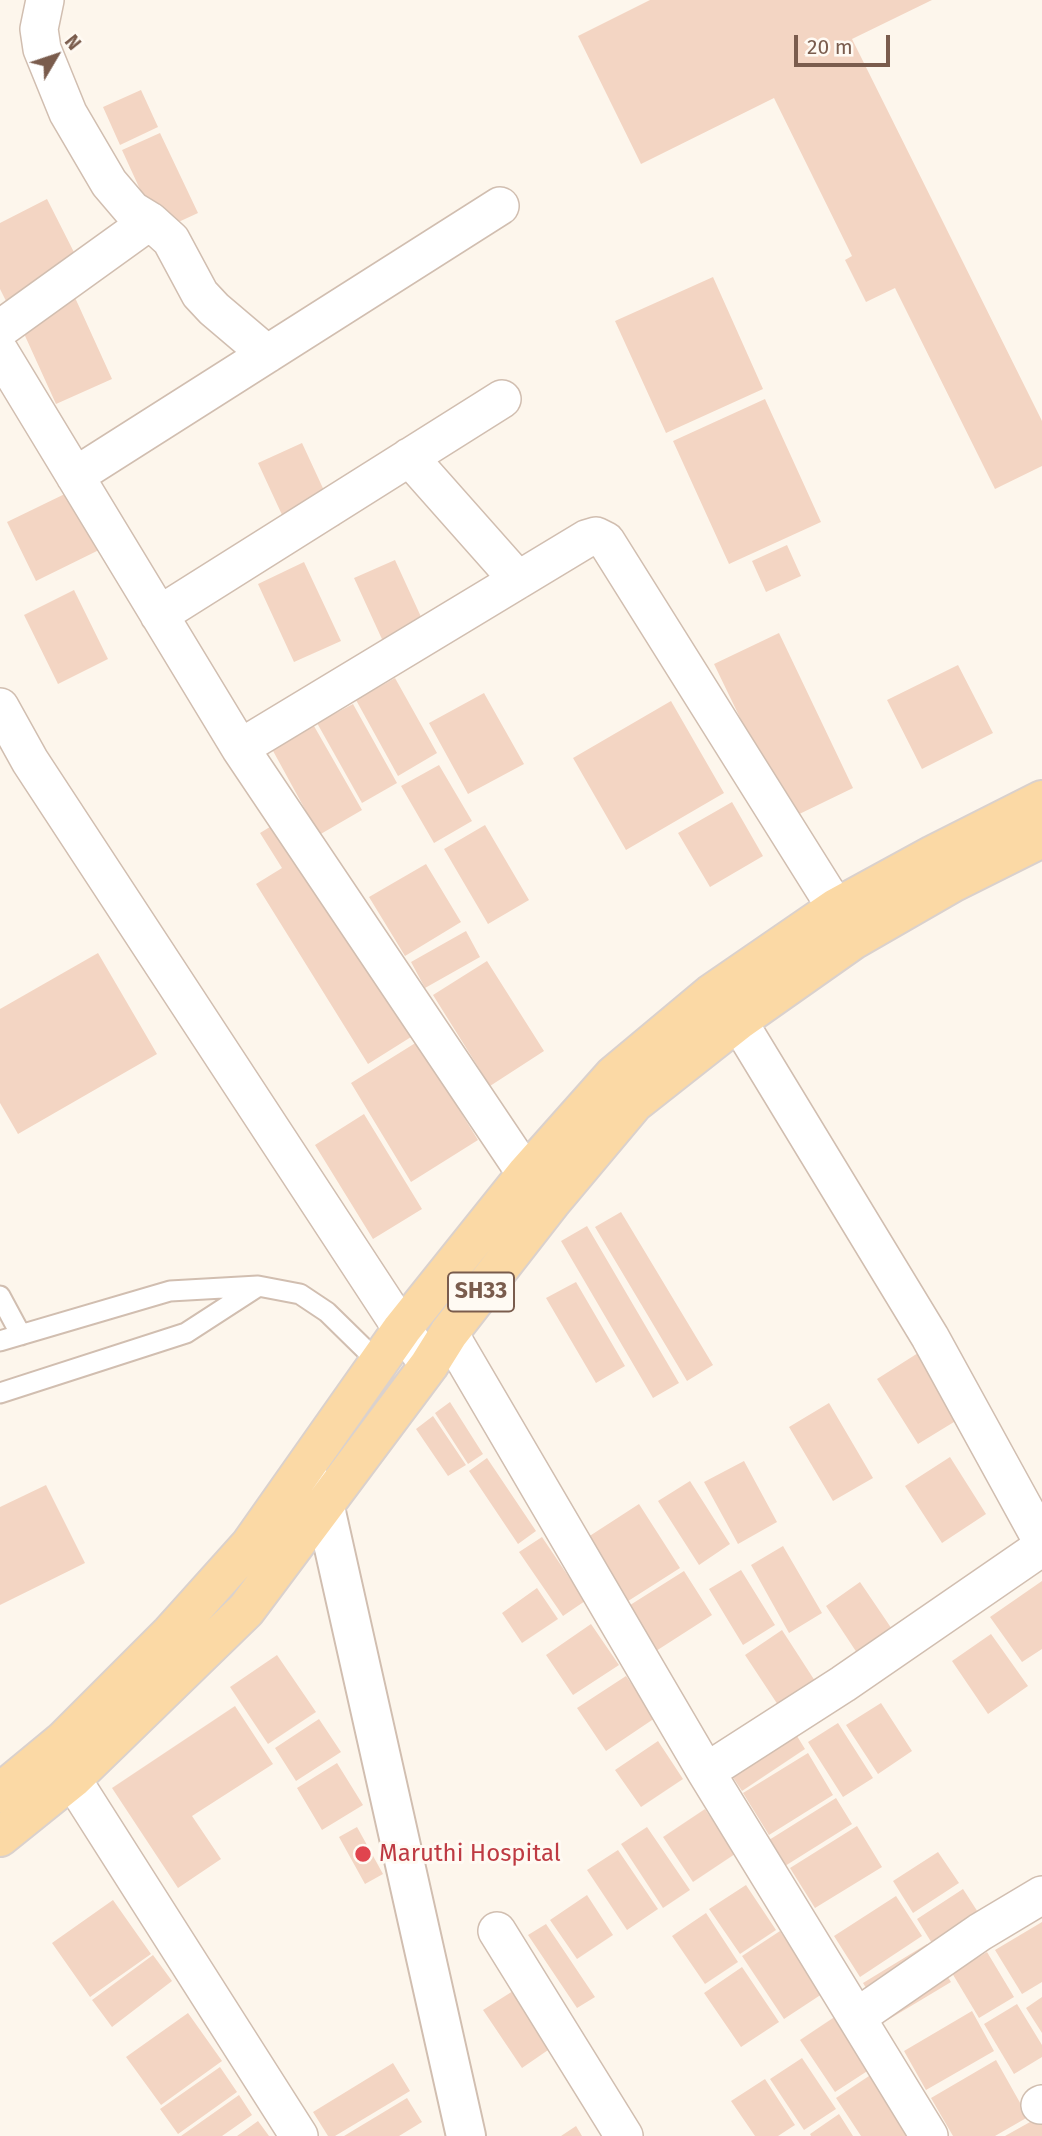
<!DOCTYPE html>
<html>
<head>
<meta charset="utf-8">
<style>
	body { margin:0 }
	#map { position:relative; width:1042px; height:2136px; overflow:hidden; background:#fdf6ec; font-family:"Fira Sans",sans-serif }
	canvas { display:block }
	.north { position:absolute; left:21px; top:21px; width:70px; height:70px; -webkit-text-stroke:5px #fffaf3; paint-order:stroke; rotate:51deg; font-size:19px; font-weight:700; line-height:28px; text-align:center; color:#7a5c4d }
	.north::after { content:''; display:block; margin:auto; width:24px; height:32px; background:#7a5c4d; clip-path:polygon(50% 0,100% 100%,50% 72%,0 100%) }
	.scale { position:absolute; left:794px; top:35px; width:96px; height:32px; box-sizing:border-box; border:4px solid #7a5c4d; border-top:0; padding-left:9px; font-size:21px; line-height:24px; white-space:nowrap; color:#7a5c4d; -webkit-text-stroke:5px #fffaf3; paint-order:stroke }
</style>
</head>
<body>
<div id="map">
<canvas width="1042" height="2136"></canvas>
<div class="north">N</div>
<div class="scale">20 m</div>
</div>
<script>
const context = document.querySelector('canvas').getContext('2d');
context.lineJoin = 'round';
function paint(path, color) { context.fillStyle = color; context.fill(path, 'evenodd'); }
function stroke(path, color, width, dash) { context.strokeStyle = color; context.lineWidth = width; context.lineCap = dash ? 'butt' : 'round'; context.setLineDash(dash || []); context.stroke(path); }
function drawText(font, color, halo, rows, align = 'center') {
  context.font = font + ' "Fira Sans",sans-serif'; context.lineWidth = 6; context.setLineDash([]); context.textBaseline = 'middle'; context.strokeStyle = halo; context.fillStyle = color; for (const [text, x, y, turn = 0] of rows) {
    context.save(); context.translate(x, y); context.rotate((+turn || 0) * Math.PI / 180); context.textAlign = isNaN(turn) ? turn : align; if (halo) context.strokeText(text, 0, 0); context.fillText(text, 0, 0); context.restore();
  }
}
const building = new Path2D(`
	M650 0H932L852 39 1042 421V466L995 489 895 288 866 302 845 260 852 256 774 98 641 164 578 36Z
	M141 90 158 127 120 145 103 107Z
	M160 133 198 213 159 231 122 150Z
	M47 199 82 268 8 305 0 289V223Z
	M713 277 763 389 666 433 615 321Z
	M72 291 112 379 56 404 16 316Z
	M765 399 821 522 729 564 673 441Z
	M302 443 340 525 296 545 258 463Z
	M73 490 101 549 36 581 7 522Z
	M787 545 801 576 766 592 752 561Z
	M395 560 433 643 392 661 354 578Z
	M304 562 341 641 294 662 258 584Z
	M74 590 108 659 58 684 24 615Z
	M779 633 853 788 789 819 714 664Z
	M958 665 993 733 922 769 887 700Z
	M395 678 437 753 398 776 356 700Z
	M484 693 524 764 468 794 429 723Z
	M671 701 724 793 626 850 573 758Z
	M353 704 397 783 362 803 317 723Z
	M314 726 362 810 319 835 272 749Z
	M439 765 472 821 434 843 401 786Z
	M732 802 763 856 710 887 678 833Z
	M278 822 411 1037 368 1064 256 884 282 868 260 833Z
	M485 825 529 900 488 924 444 849Z
	M426 864 461 922 405 956 369 897Z
	M466 931 480 957 425 988 411 962Z
	M98 953 157 1054 18 1134 0 1103V1009Z
	M487 961 544 1051 490 1086 433 995Z
	M417 1042 478 1140 411 1182 351 1083Z
	M364 1114 422 1209 373 1239 315 1145Z
	M621 1212 713 1365 687 1381 595 1227Z
	M587 1226 679 1383 653 1398 561 1241Z
	M576 1282 625 1366 596 1383 546 1298Z
	M926 1348 967 1414 918 1444 877 1379Z
	M450 1402 483 1454 468 1464 435 1413Z
	M829 1403 873 1478 833 1501 789 1427Z
	M433 1416 466 1465 448 1476 416 1429Z
	M950 1457 986 1514 942 1543 905 1486Z
	M487 1458 536 1531 518 1544 469 1471Z
	M744 1461 777 1522 738 1544 704 1482Z
	M690 1481 730 1544 699 1565 658 1501Z
	M46 1485 85 1563 0 1605V1507Z
	M639 1504 680 1568 625 1603 585 1539Z
	M542 1537 585 1601 563 1616 519 1552Z
	M783 1546 822 1613 789 1633 751 1565Z
	M741 1570 775 1625 743 1645 709 1589Z
	M684 1571 712 1615 656 1651 627 1607Z
	M1042 1581V1649L1022 1662 990 1617Z
	M860 1582 898 1638 863 1662 826 1606Z
	M537 1588 558 1619 522 1643 502 1613Z
	M591 1624 619 1665 573 1695 546 1655Z
	M782 1630 815 1681 778 1705 745 1655Z
	M991 1634 1028 1686 988 1714 952 1661Z
	M277 1655 316 1712 268 1744 230 1687Z
	M626 1676 655 1718 606 1751 577 1708Z
	M881 1703 912 1751 878 1774 846 1725Z
	M235 1706 273 1764 192 1816 221 1859 178 1888 112 1788Z
	M784 1715 805 1749 742 1791 720 1758Z
	M319 1719 341 1752 296 1781 275 1748Z
	M838 1723 873 1778 843 1797 808 1742Z
	M658 1741 683 1779 641 1807 615 1770Z
	M808 1753 833 1795 769 1835 743 1793Z
	M337 1763 363 1805 322 1830 297 1788Z
	M836 1798 852 1824 785 1866 769 1840Z
	M705 1809 735 1854 693 1882 663 1837Z
	M857 1826 882 1867 815 1908 790 1868Z
	M357 1827 383 1874 365 1884 339 1837Z
	M647 1827 690 1890 663 1908 621 1844Z
	M618 1850 658 1909 627 1930 587 1870Z
	M938 1852 959 1883 913 1913 893 1881Z
	M746 1885 776 1930 740 1954 709 1909Z
	M963 1889 985 1923 938 1953 917 1919Z
	M587 1895 613 1935 577 1959 550 1920Z
	M896 1896 922 1936 860 1977 834 1936Z
	M113 1900 151 1954 90 1997 52 1943Z
	M706 1913 738 1962 705 1984 672 1936Z
	M1042 1922V1982L1022 1994 995 1950Z
	M546 1924 595 1997 577 2008 528 1935Z
	M780 1931 822 1994 784 2019 742 1956Z
	M927 1944 951 1982 886 2021 863 1983Z
	M987 1952 1014 1997 979 2018 952 1973Z
	M153 1955 172 1981 112 2027 92 2000Z
	M742 1967 779 2022 741 2047 704 1993Z
	M513 1991 551 2048 522 2068 483 2010Z
	M1042 1997V2033L1026 2008Z
	M1017 2004 1042 2045V2057L1014 2074 984 2024Z
	M972 2011 994 2051 926 2090 904 2051Z
	M188 2013 222 2061 161 2105 126 2057Z
	M836 2016 872 2068 835 2092 800 2040Z
	M802 2058 836 2109 804 2130 770 2079Z
	M996 2060 1028 2117 995 2136H953L931 2098Z
	M393 2063 410 2091 335 2136H328L313 2112Z
	M220 2067 237 2092 178 2134 160 2109Z
	M872 2074 909 2136H861L836 2098Z
	M765 2079 795 2125 778 2136H755L731 2101Z
	M239 2095 252 2115 222 2136H181Z
	M407 2098 422 2122 399 2136H344Z
	M839 2114 853 2136H811L810 2134Z
	M1039 2117 1042 2122V2136H1005Z
	M258 2121 269 2136H237Z
	M576 2126 582 2136H561Z`);
const service = new Path2D(`
	M0 1296 21 1335
	M0 1341 170 1291 258 1286 300 1294 327 1312 378 1362
	M0 1393 186 1333 257 1287`);
const minor = new Path2D(`
	M150 221 171 240 200 294 214 309 267 354
	M0 329 150 221 132 210 109 183 68 113 42 49 39 29 45 0
	M0 352 240 748 526 1174
	M409 457 518 580
	M75 476 500 206
	M159 615 502 399
	M0 707 30 761 402 1329 429 1365
	M240 748 586 539 596 536 606 541 836 908
	M738 1021 930 1337 1042 1541
	M449 1333 706 1772 929 2136
	M706 1772 843 1684 1042 1547
	M72 1779 299 2136
	M497 1931 624 2136
	M857 2017 980 1932 1042 1895
	M1040 2105 1042 2104`);
const tertiary = new Path2D(`
	M311 1482 324 1503 466 2136`);
const primary = new Path2D(`
	M0 1793 63 1741 171 1633 250 1545 402 1329 526 1174 614 1075 711 994 836 908 933 855 1042 800
	M0 1837 72 1779 246 1610 429 1365 449 1333 551 1202 634 1103 738 1021 853 940 952 883 1042 838`);
const markers = [
	[363,1854,9,"#e0444e"]
];
const shields = [
	[481,1292,66]
];
const shieldNames = [
	["SH33",481,1292]
];
const healthNames = [
	["Maruthi Hospital",379,1854]
];
paint(building, '#f3d5c3');
stroke(service, '#d1beb0', 23);
stroke(minor, '#d1beb0', 40);
stroke(tertiary, '#d1beb0', 42);
stroke(primary, '#dad1cd', 42);
stroke(service, '#fff', 19);
stroke(minor, '#fff', 37);
stroke(tertiary, '#fff', 38);
stroke(primary, '#fbd9a5', 38);
for (const [x, y, r, color] of markers) { const dot = new Path2D(); dot.arc(x, y, r, 0, 2 * Math.PI); context.fillStyle = color; context.fill(dot); stroke(dot, '#fffaf3', 2.5); }
for (const [x, y, w] of shields) { const box = new Path2D(); box.roundRect(x - w / 2, y - 19.5, w, 39, 5); context.fillStyle = '#fffaf3'; context.fill(box); stroke(box, '#7a5c4d', 2); }
drawText('bold 23px', '#7a5c4d', null, shieldNames);
drawText('24px', '#be3a42', '#fffaf3', healthNames, 'left');
</script>
</body>
</html>
